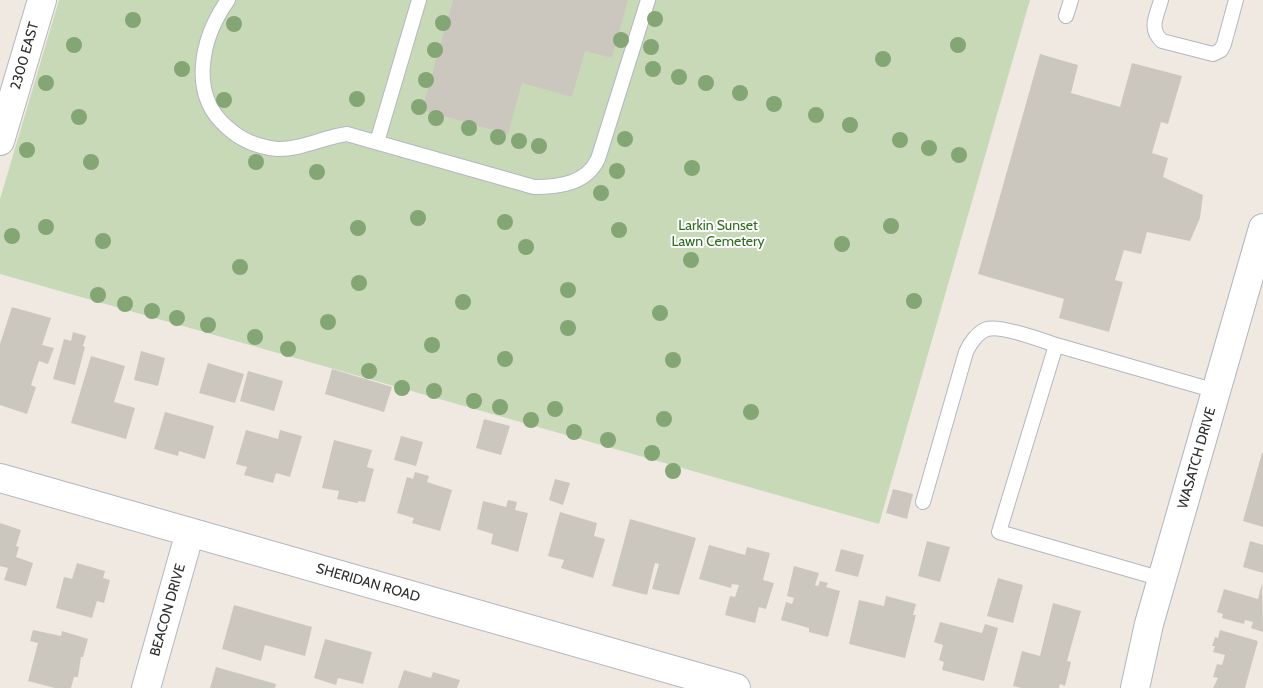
<!DOCTYPE html>
<html>
<head>
<meta charset="utf-8">
<style>
	body { margin:0 }
	canvas { display:block; background:#efe9e1 }
</style>
</head>
<body>
<canvas width="1263" height="688"></canvas>
<script>
const context = document.querySelector('canvas').getContext('2d');
context.lineJoin = 'round';
function paint(path, color) { context.fillStyle = color; context.fill(path, 'evenodd'); }
function stroke(path, color, width, dash) { context.strokeStyle = color; context.lineWidth = width; context.lineCap = dash ? 'butt' : 'round'; context.setLineDash(dash || []); context.stroke(path); }
function drawText(font, color, halo, rows, align = 'center') {
  context.font = font + ' Cabin,sans-serif'; context.lineWidth = 4; context.setLineDash([]); context.textBaseline = 'middle'; context.strokeStyle = halo; context.fillStyle = color; for (const [text, x, y, turn = 0] of rows) {
    context.save(); context.translate(x, y); context.rotate((+turn || 0) * Math.PI / 180); context.textAlign = isNaN(turn) ? turn : align; if (halo) context.strokeText(text, 0, 0); context.fillText(text, 0, 0); context.restore();
  }
}
const cemetery = new Path2D(`
	M59 0H1030L879 524 0 274V199Z`);
const building = new Path2D(`
	M453 0H628L612 58 585 51 572 97 522 83 508 134 422 110Z
	M1040 54 1078 65 1071 93 1120 107 1132 63 1182 76 1168 124 1161 122 1152 153 1168 158 1163 177 1203 195 1200 218 1190 241 1147 232 1141 254 1124 250 1115 280 1123 282 1109 332 1059 318 1064 299 978 274Z
	M12 307 51 318 42 345 54 348 48 364 39 361 31 385 36 387 27 414 0 405V344Z
	M73 332 86 336 83 346 85 347 75 385 53 379 64 339 71 341Z
	M141 351 165 358 158 386 134 380Z
	M91 356 125 366 114 402 135 408 126 439 71 423Z
	M208 363 244 374 235 403 199 393Z
	M332 369 392 387 384 412 325 394Z
	M248 371 283 381 274 411 240 401Z
	M165 412 214 426 205 459 179 451 178 456 154 449Z
	M484 419 510 426 501 455 476 448Z
	M246 430 278 439 280 430 302 436 290 477 276 473 273 483 244 475 247 467 236 464Z
	M401 436 423 442 416 466 394 460Z
	M334 440 372 450 367 467 374 469 365 502 358 501V503L337 499 339 491 322 488Z
	M1262 453H1263V527L1243 521Z
	M415 472 429 476 427 482 452 490 440 531 412 523 414 518 397 513 407 477 413 479Z
	M555 479 570 483 563 505 549 500Z
	M893 489 913 494 907 519 886 513Z
	M508 500 517 502 515 510 528 513 518 552 491 544 493 534 477 529 483 501 506 507Z
	M560 512 597 523 594 536 605 539 593 578 561 568 564 560 548 556Z
	M630 519 696 538 679 595 652 589 659 564 655 563 647 595 612 586Z
	M0 523 21 530 16 546 19 547 16 557 33 563 26 586 4 580 8 568 0 566Z
	M927 541 950 547 940 582 918 576Z
	M1250 541 1263 545V573L1243 567Z
	M709 545 745 555 747 547 770 553 763 580 774 583 766 609 759 607 755 623 725 615 730 596 735 597 739 585 732 584 731 588 699 579Z
	M841 549 864 555 858 577 835 571Z
	M77 563 105 571 103 578 110 580 104 603 97 601 92 618 56 608 64 577 72 579Z
	M794 566 819 573 815 585 818 586 820 581 828 583 826 587 840 591 828 637 809 632V628L781 620 786 602 792 604 794 598 787 596Z
	M998 578 1023 585 1013 623 987 616Z
	M1262 583 1263 632 1251 628 1253 622 1245 620 1244 624 1222 618 1223 614 1217 612 1224 589 1258 599Z
	M886 596 916 604 913 615H916L905 658 849 644 859 600 884 606Z
	M1053 603 1081 611 1067 661 1071 662 1065 686 1060 684 1059 688H1021L1013 686 1022 651 1040 656Z
	M234 605 312 627 305 656 265 645 261 661 222 649Z
	M940 622 982 633 985 624 998 628 984 681 942 670 944 662 939 660 943 645 934 642Z
	M33 630 61 636 62 631 88 639 83 657H81L78 677H74L71 688H55L28 681 38 643 30 641Z
	M1220 630 1258 641 1245 688H1213L1218 678 1213 677 1217 664 1222 665 1225 655 1213 652 1215 646H1212L1215 637 1218 638Z
	M325 639 372 652 363 684 338 678 336 685 314 678Z
	M216 667 276 684 275 688H210Z
	M404 670 431 678 433 672 460 680 457 688H398Z`);
const lane = new Path2D(`
	M228 0C201 38 188 95 228 128 241 140 259 147 277 149 300 150 324 137 347 134L534 187C559 187 586 184 598 159L648 0
	M1161 0C1157 16 1148 28 1162 41L1213 54 1221 50 1224 44 1236 0
	M1066 16 1071 0
	M377 142 419 0
	M1056 345 1216 391
	M923 502 966 352C970 343 978 332 987 329 1000 325 1042 340 1056 345L999 532 1162 579`);
const street = new Path2D(`
	M0 141 42 0
	M0 478 736 688
	M146 688 190 532
	M1135 688 1149 624 1263 228`);
const trees = [
	[655,19],
	[133,20],
	[443,23],
	[234,24],
	[621,40],
	[74,45],
	[958,45],
	[651,47],
	[435,50],
	[883,59],
	[182,69],
	[653,69],
	[679,77],
	[426,80],
	[46,83],
	[706,83],
	[740,93],
	[357,99],
	[224,100],
	[774,104],
	[419,107],
	[816,115],
	[79,117],
	[436,118],
	[850,125],
	[469,128],
	[498,137],
	[625,139],
	[900,140],
	[519,141],
	[539,146],
	[929,148],
	[27,150],
	[959,155],
	[91,162],
	[256,162],
	[692,168],
	[617,171],
	[317,172],
	[601,193],
	[418,218],
	[505,222],
	[891,226],
	[46,227],
	[358,228],
	[619,230],
	[12,236],
	[103,241],
	[842,244],
	[526,247],
	[691,260],
	[240,267],
	[359,283],
	[568,290],
	[98,295],
	[914,301],
	[463,302],
	[125,304],
	[152,311],
	[660,313],
	[177,318],
	[328,322],
	[208,325],
	[568,328],
	[255,337],
	[432,345],
	[288,349],
	[505,359],
	[673,360],
	[369,371],
	[402,388],
	[434,391],
	[474,401],
	[500,407],
	[555,409],
	[751,412],
	[664,419],
	[531,420],
	[574,432],
	[608,440],
	[652,453],
	[673,471]
];
const streetNames = [
	["2300 EAST",25,56,-74],
	["WASATCH DRIVE",1197,458,-74],
	["SHERIDAN ROAD",368,583,16],
	["BEACON DRIVE",168,610,-74]
];
const parkNames = [
	["Larkin Sunset",718,226],
	["Lawn Cemetery",718,242]
];
paint(cemetery, '#c8d9b8');
paint(building, '#cbc7bf');
stroke(lane, '#b4b7c1', 16);
stroke(street, '#b4b7c1', 30);
stroke(lane, '#fff', 14);
stroke(street, '#fff', 28);
context.fillStyle = '#84a574';
for (const [x, y] of trees) { context.beginPath(); context.arc(x, y, 8, 0, 2 * Math.PI); context.fill(); }
drawText('14px', '#2e2e2e', '#fff', streetNames);
drawText('14px', '#2c6e1b', '#fff', parkNames);
</script>
</body>
</html>
